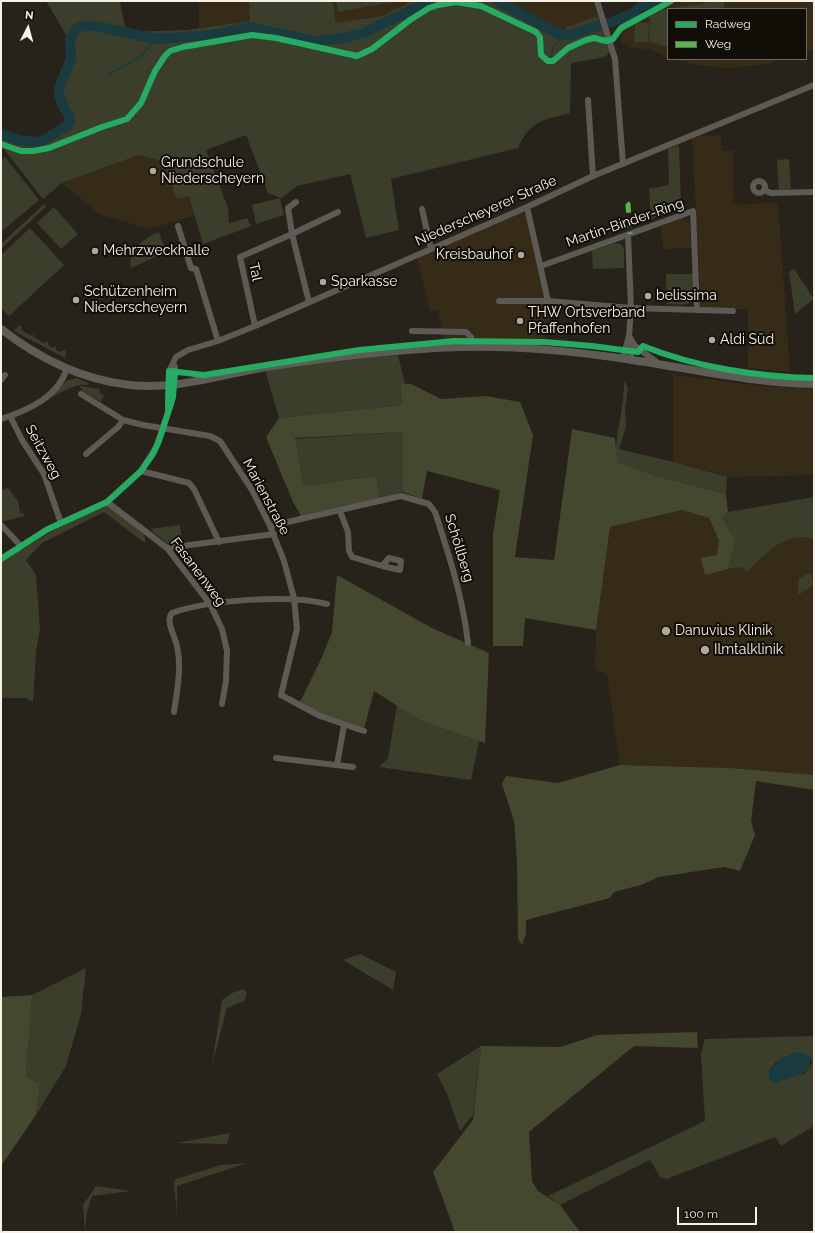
<!DOCTYPE html>
<html>
<head>
<meta charset="utf-8">
<style>
	body { margin:0 }
	#map { position:relative; width:815px; height:1233px; overflow:hidden; background:#27231a; font-family:Raleway,sans-serif }
	canvas { display:block }
	.frame { position:absolute; inset:0; border:2px solid #f6f0e7; pointer-events:none }
	.legend { position:absolute; left:667px; top:8px; width:140px; height:52px; box-sizing:border-box; background:#110e07; border:1px solid #6d6861; margin:0; padding:5px 7px; list-style:none; font-size:12px; color:#f6f0e7 }
	.legend li { display:flex; align-items:center; gap:8px; height:20px }
	.legend b { width:20px; border:1px solid #6d6861 }
	.north { position:absolute; left:8px; top:8px; width:40px; height:40px; -webkit-text-stroke:3px #110e07; paint-order:stroke; rotate:6deg; font-size:11px; font-weight:700; line-height:16px; text-align:center; color:#f6f0e7 }
	.north::after { content:''; display:block; margin:auto; width:14px; height:18px; background:#f6f0e7; clip-path:polygon(50% 0,100% 100%,50% 72%,0 100%) }
	.scale { position:absolute; left:677px; top:1207px; width:80px; height:18px; box-sizing:border-box; border:2px solid #f6f0e7; border-top:0; padding-left:5px; font-size:12px; line-height:14px; white-space:nowrap; color:#f6f0e7; -webkit-text-stroke:3px #110e07; paint-order:stroke }
</style>
</head>
<body>
<div id="map">
<canvas width="815" height="1233"></canvas>
<div class="frame"></div>
<ul class="legend">
<li><b style="height:5px;background:#26ab63"></b>Radweg</li>
<li><b style="height:5px;background:#58b947"></b>Weg</li>
</ul>
<div class="north">N</div>
<div class="scale">100 m</div>
</div>
<script>
const context = document.querySelector('canvas').getContext('2d');
context.lineJoin = 'round';
function paint(path, color) { context.fillStyle = color; context.fill(path, 'evenodd'); }
function stroke(path, color, width, dash) { context.strokeStyle = color; context.lineWidth = width; context.lineCap = dash ? 'butt' : 'round'; context.setLineDash(dash || []); context.stroke(path); }
function drawText(font, color, halo, rows, align = 'center') {
  context.font = font + ' Raleway,sans-serif'; context.lineWidth = 4; context.setLineDash([]); context.textBaseline = 'middle'; context.strokeStyle = halo; context.fillStyle = color; for (const [text, x, y, turn = 0] of rows) {
    context.save(); context.translate(x, y); context.rotate((+turn || 0) * Math.PI / 180); context.textAlign = isNaN(turn) ? turn : align; if (halo) context.strokeText(text, 0, 0); context.fillText(text, 0, 0); context.restore();
  }
}
const built = new Path2D(`
	M199 1H249L251 21 199 28Z
	M333 1H412L382 16 336 23Z
	M499 1H592L598 16 562 32Z
	M684 1H814V51H806V9H668V58L651 49 628 48 627 43 622 44 621 37 623 30 631 23 661 8Z
	M673 59H782L767 64 730 68 697 65Z
	M721 135 722 151H733L734 202 738 205 778 202 790 372 748 368V309H701L692 137Z
	M140 155 207 160 227 217 193 216 149 229 99 214 62 183Z
	M519 212 527 214 537 267 550 305 547 350 445 348 438 311H430L417 257Z
	M681 218 686 219 690 222 691 248 663 249 661 226Z
	M673 375 761 386 814 389V475L727 477 673 462Z
	M682 510 709 518 814 519V775L730 768 620 765 607 674 595 670 596 630 610 527Z`);
const green = new Path2D(`
	M46 1H120L126 32 186 30 250 21 249 1H333L336 23 382 16 412 1H499L562 32 567 27 598 16 610 52 605 57 571 63 570 113C544 120 530 120 518 148L391 179 399 230 366 238 350 174 297 186 282 198 268 193 246 135 206 150 228 208 229 223 247 218 251 226 203 244 189 196 177 199 162 161 139 155 62 183 43 199 3 148 1 150V135L24 144 38 145 36 139C50 140 62 131 74 124L63 91 68 79V70L75 62V50Z
	M336 1H399L338 12Z
	M712 2H724V9H668V47L649 42 650 16 661 10Z
	M635 22 649 23 648 42H634Z
	M679 145 681 207 651 219 649 189 669 185 668 149Z
	M5 157 39 200 1 232V161Z
	M789 159 791 189 779 190 777 160Z
	M280 198 284 215 256 224 252 205Z
	M44 204 46 207 1 249V244Z
	M54 207 78 234 61 249 37 223Z
	M30 228 64 265 9 316 1 308V255Z
	M159 232 166 252 131 268C127 250 145 238 159 232Z
	M615 243 621 244 624 250V268L593 269 592 251Z
	M794 269 814 299 795 314 789 272Z
	M666 274H693C693 304 698 306 667 304Z
	M19 325 22 327 21 330 32 336 34 334V337L44 343 48 341V345L53 348 56 346V350L61 352 64 350 66 352 65 358 14 331Z
	M397 351 405 384H400L402 405 279 418 264 367Z
	M76 378 89 383 88 385C73 383 62 393 50 398L66 381Z
	M624 380 628 388 625 407 626 427 619 449 673 462 727 477 726 494 656 476 616 462C614 435 625 408 624 380Z
	M80 386 100 389 99 393 104 395 101 402 82 391Z
	M404 432 403 492 380 498 376 476 303 486 294 439Z
	M8 488 18 501 20 513H23L24 516 1 522V490Z
	M814 497V539C784 531 767 553 747 572L740 567 728 569 735 541 722 517 728 512Z
	M106 504 120 513 145 536V543L104 512 42 543 26 560 36 575 40 628 36 652 33 702 26 698H1V562L56 529Z
	M180 525 182 543 169 545 150 529Z
	M811 573 814 584 797 596 799 578Z
	M397 705 423 722 479 741 471 780 379 767 388 758Z
	M360 954 396 972 393 990 343 960Z
	M86 968 81 1014 66 1066 36 1115 40 1084 26 1076 32 995Z
	M244 989 247 994 244 1001 227 1008 212 1065 222 1000 234 992Z
	M814 1036V1126L781 1146 775 1137 667 1179 660 1177 650 1160 560 1205 548 1196 705 1121 701 1053 705 1039ZM795 1053 810 1056 812 1063 804 1074 787 1078 770 1070 776 1062Z
	M481 1046 473 1115 460 1131 447 1094 437 1074Z
	M230 1133 227 1144 176 1143Z
	M247 1163 177 1186V1217L174 1183 176 1179 221 1165Z
	M96 1186 131 1191 92 1196 87 1212 85 1232 83 1205Z`);
const forest = new Path2D(`
	M400 384H411L441 399 486 396 520 402 533 435 515 557 554 560 572 429 615 438 617 462 656 476 726 494 728 512 722 517 735 541 728 569 705 575 701 558 717 555 719 540 709 518 682 510 610 527 596 630 525 618 523 646H493V534L500 490 427 471 422 499 403 492V432L295 438 303 486 376 476 380 498 301 516 293 502 266 437 279 418 402 405Z
	M337 575 432 628 489 653 485 743 423 722 374 691 364 729 346 724 299 704 322 657 332 632Z
	M620 765 730 768 814 775V790L756 781 751 821 755 835 740 871 724 867 659 877 641 885 614 892 610 898 526 920V934L522 945 518 939 517 862 514 821 502 784 506 776 558 783Z
	M32 995 26 1076 40 1084 36 1115 1 1166V997Z
	M697 1032 698 1048 634 1046 529 1132 532 1181 538 1191 560 1205 580 1232H455L433 1172 473 1120 481 1046 560 1047 597 1035Z`);
const water = new Path2D(`
	M798 1052 810 1056C813 1077 790 1077 774 1083L770 1081 769 1072 779 1060Z`);
const stream = new Path2D(`
	M551 58 553 47 566 36
	M107 75 139 58 156 39`);
const river = new Path2D(`
	M498 1 560 35H572L601 25
	M608 23 630 15 641 6 655 1
	M1 134 19 140 36 142 44 140 68 125 70 117 62 105 59 95V88L71 58 70 38 76 29 83 26H95L156 39 212 35 249 27 315 41 343 38 366 32 430 1`);
const street = new Path2D(`
	M597 1 615 59 623 164
	M588 100 593 176
	M753 187a6 6 0 1 1 12 0a6 6 0 1 1-12 0Z
	M764 190 771 193 814 192
	M527 207 548 301
	M422 209 431 249
	M178 226 191 268 196 269 218 341
	M541 266 693 211 697 310
	M499 301H548L631 308 733 311
	M309 302 292 234 338 212
	M255 326 240 257 292 234 288 208 296 202
	M412 331 466 332 471 337 473 347
	M629 336 635 346 658 363
	M623 358 629 336 631 308 628 235
	M630 359 633 344
	M1 380 5 375
	M81 394 123 420 143 425 210 436 220 441 252 490 270 526 284 561 294 598 297 629 281 695 320 716 364 731
	M168 409 169 371 176 357 188 350 218 341 255 326 527 207 593 176 814 85
	M10 416 22 440 44 474 61 523
	M1 419C29 410 58 397 67 368
	M86 454 118 427 123 420
	M141 471 189 483 194 489 219 542
	M107 502 167 548 210 604 222 629 227 651 226 681 222 704
	M340 511 348 532 349 551 352 557 382 566
	M1 525 21 546
	M270 526 401 496 429 504 435 512C449 555 463 598 468 643
	M167 548 274 534
	M389 558 401 561 400 570 382 566Z
	M1 559 48 529 107 502 141 471 156 447 171 404 174 385 175 367 173 363
	M174 712C177 691 182 667 177 646 175 636 165 621 172 613 207 600 291 594 327 604
	M276 758 353 767
	M337 765 344 725`);
const secondary = new Path2D(`
	M1 329C38 358 83 380 130 385 176 390 220 375 266 367 330 357 396 349 461 347 518 346 575 351 632 360 693 369 753 383 814 384`);
const quiet = new Path2D(`
	M627 203 628 204 630 234`);
const cycleway = new Path2D(`
	M1 144 21 151H33L49 148 102 127 127 119 141 103 155 71 165 56 170 51 183 47 252 35 276 38 357 56 372 49 410 20 429 8 438 5 456 2 481 6 536 32 540 37 541 55 548 61H553L568 48 586 40 594 38 606 41 613 39 621 28 671 1
	M168 409 169 371 204 375 359 350 454 341 545 342 592 346 638 352 643 346C694 367 759 377 814 378
	M1 559 48 529 107 502 141 471 153 454 159 441 173 397 175 371`);
const markers = [
	[153,171,4,"#aea89f"],
	[95,251,4,"#aea89f"],
	[521,255,4,"#aea89f"],
	[323,282,4,"#aea89f"],
	[648,296,4,"#aea89f"],
	[76,300,4,"#aea89f"],
	[520,321,4,"#aea89f"],
	[712,340,4,"#aea89f"],
	[666,631,5,"#aea89f"],
	[705,650,5,"#aea89f"]
];
const poiNames = [
	["Grundschule",161,163],
	["Niederscheyern",161,179],
	["Mehrzweckhalle",103,251],
	["Kreisbauhof",513,255,"right"],
	["Sparkasse",331,282],
	["Schützenheim",84,292],
	["Niederscheyern",84,308],
	["belissima",656,296],
	["THW Ortsverband",528,313],
	["Pfaffenhofen",528,329],
	["Aldi Süd",720,340],
	["Danuvius Klinik",675,631],
	["Ilmtalklinik",714,650]
];
const streetNames = [
	["Niederscheyerer Straße",486,211,-24],
	["Martin-Binder-Ring",625,223,-19],
	["Tal",255,272,78],
	["Seitzweg",43,452,61],
	["Marienstraße",266,497,62],
	["Schöllberg",459,548,73],
	["Fasanenweg",198,572,53]
];
paint(built, '#362b17');
paint(green, '#3b3e2a');
paint(forest, '#44482f');
paint(water, '#193b40');
stroke(stream, '#193b40', 1.5);
stroke(river, '#193b40', 10);
stroke(street, '#5d5a55', 6);
stroke(secondary, '#5f5c56', 8);
stroke(quiet, '#58b947', 5, [10, 5]);
stroke(cycleway, '#26ab63', 6);
for (const [x, y, r, color] of markers) { const dot = new Path2D(); dot.arc(x, y, r, 0, 2 * Math.PI); context.fillStyle = color; context.fill(dot); stroke(dot, '#110e07', 1.5); }
drawText('14px', '#f6f0e7', '#110e07', poiNames, 'left');
drawText('14px', '#f6f0e7', '#110e07', streetNames);
</script>
</body>
</html>
